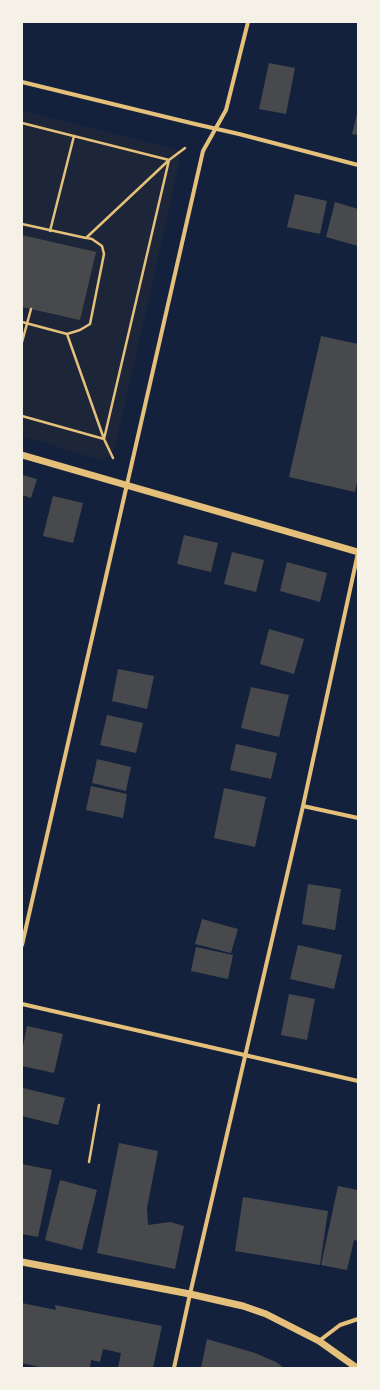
<!DOCTYPE html>
<style>
body{margin:0}
#map{position:relative;width:380px;height:1390px;overflow:hidden;background:#14213d;font-family:"PT Sans",sans-serif}
canvas{display:block}
.frame{position:absolute;inset:0;border:23px solid #f6f1e7;pointer-events:none}
</style>
<div id="map">
<canvas width="380" height="1390"></canvas>
<div class="frame"></div>
</div>
<script>
const g = document.querySelector('canvas').getContext('2d');
g.lineJoin = 'round';
function paint(path, color) {
  g.fillStyle = color;
  g.fill(path, 'evenodd');
}
function toPath(rows) {
  const path = new Path2D();
  for (const r of rows) {
    path.moveTo(r[0], r[1]);
    for (let i = 2; i < r.length; i += 2) path.lineTo(r[i], r[i + 1]);
  }
  return path;
}
function trace(path, color, width, dash) {
  g.strokeStyle = color;
  g.lineWidth = width;
  g.lineCap = dash ? 'butt' : 'round';
  g.setLineDash(dash || []);
  g.stroke(path);
}
paint(toPath([
 [22,111,182,151,115,448,109,456,100,460,22,436]
]), '#1d2539');
paint(toPath([
 [269,63,295,68,286,114,259,109],
 [357,114,358,114,358,135,352,134],
 [295,194,327,201,320,234,287,227],
 [335,202,358,209,358,246,326,237],
 [22,235,96,252,80,320,22,307],
 [321,336,358,344,358,478,355,492,289,477],
 [22,475,37,479,31,498,22,495],
 [53,496,83,503,73,543,43,536],
 [184,535,218,543,211,572,177,564],
 [232,552,264,560,256,592,224,584],
 [287,562,327,573,320,602,280,591],
 [269,629,304,639,294,674,260,664],
 [118,669,154,676,147,709,112,701],
 [251,687,289,695,279,737,241,728],
 [107,715,143,723,136,753,100,745],
 [236,744,277,753,271,779,230,770],
 [97,759,131,767,126,791,92,783],
 [91,786,127,794,123,818,86,810],
 [224,788,266,797,255,847,214,838],
 [308,884,341,889,335,930,302,924],
 [202,919,238,929,231,953,195,944],
 [298,945,342,955,334,989,290,979],
 [196,947,233,955,228,979,191,971],
 [289,994,315,999,307,1040,281,1035],
 [27,1026,63,1034,54,1073,22,1066,22,1051],
 [23,1088,65,1098,58,1125,22,1116,22,1094],
 [119,1143,158,1151,147,1208,148,1225,170,1222,184,1226,175,1269,97,1253],
 [22,1164,52,1170,38,1237,22,1234],
 [60,1180,97,1190,82,1250,45,1240],
 [338,1186,358,1190,358,1241,354,1240,347,1270,321,1265],
 [243,1197,328,1211,320,1265,235,1251],
 [22,1303,56,1310,55,1305,162,1326,153,1368,118,1368,121,1353,103,1349,100,1362,91,1360,90,1368,44,1368,22,1363],
 [207,1339,255,1353,276,1362,284,1368,201,1368]
]), '#48494c');
trace(toPath([
 [22,123,169,160,104,439,22,416],
 [22,224,86,238,169,160,185,148],
 [50,231,74,136],
 [22,322,67,334,80,330,90,324,104,254,102,246,92,239,87,238],
 [67,334,104,439,113,458],
 [22,342,31,309],
 [89,1162,99,1105]
]), '#e5c07b', 2.5);
trace(toPath([
 [22,82,195,124,239,134,358,165],
 [303,806,358,818],
 [22,945,203,151,226,110,248,22],
 [22,1004,358,1081],
 [319,1341,340,1325,358,1319],
 [174,1368,190,1294,303,806,358,553]
]), '#e5c07b', 4);
trace(toPath([
 [22,455,358,552],
 [22,1262,190,1294,243,1306,266,1314,319,1341,357,1368]
]), '#e5c07b', 7);
</script>
